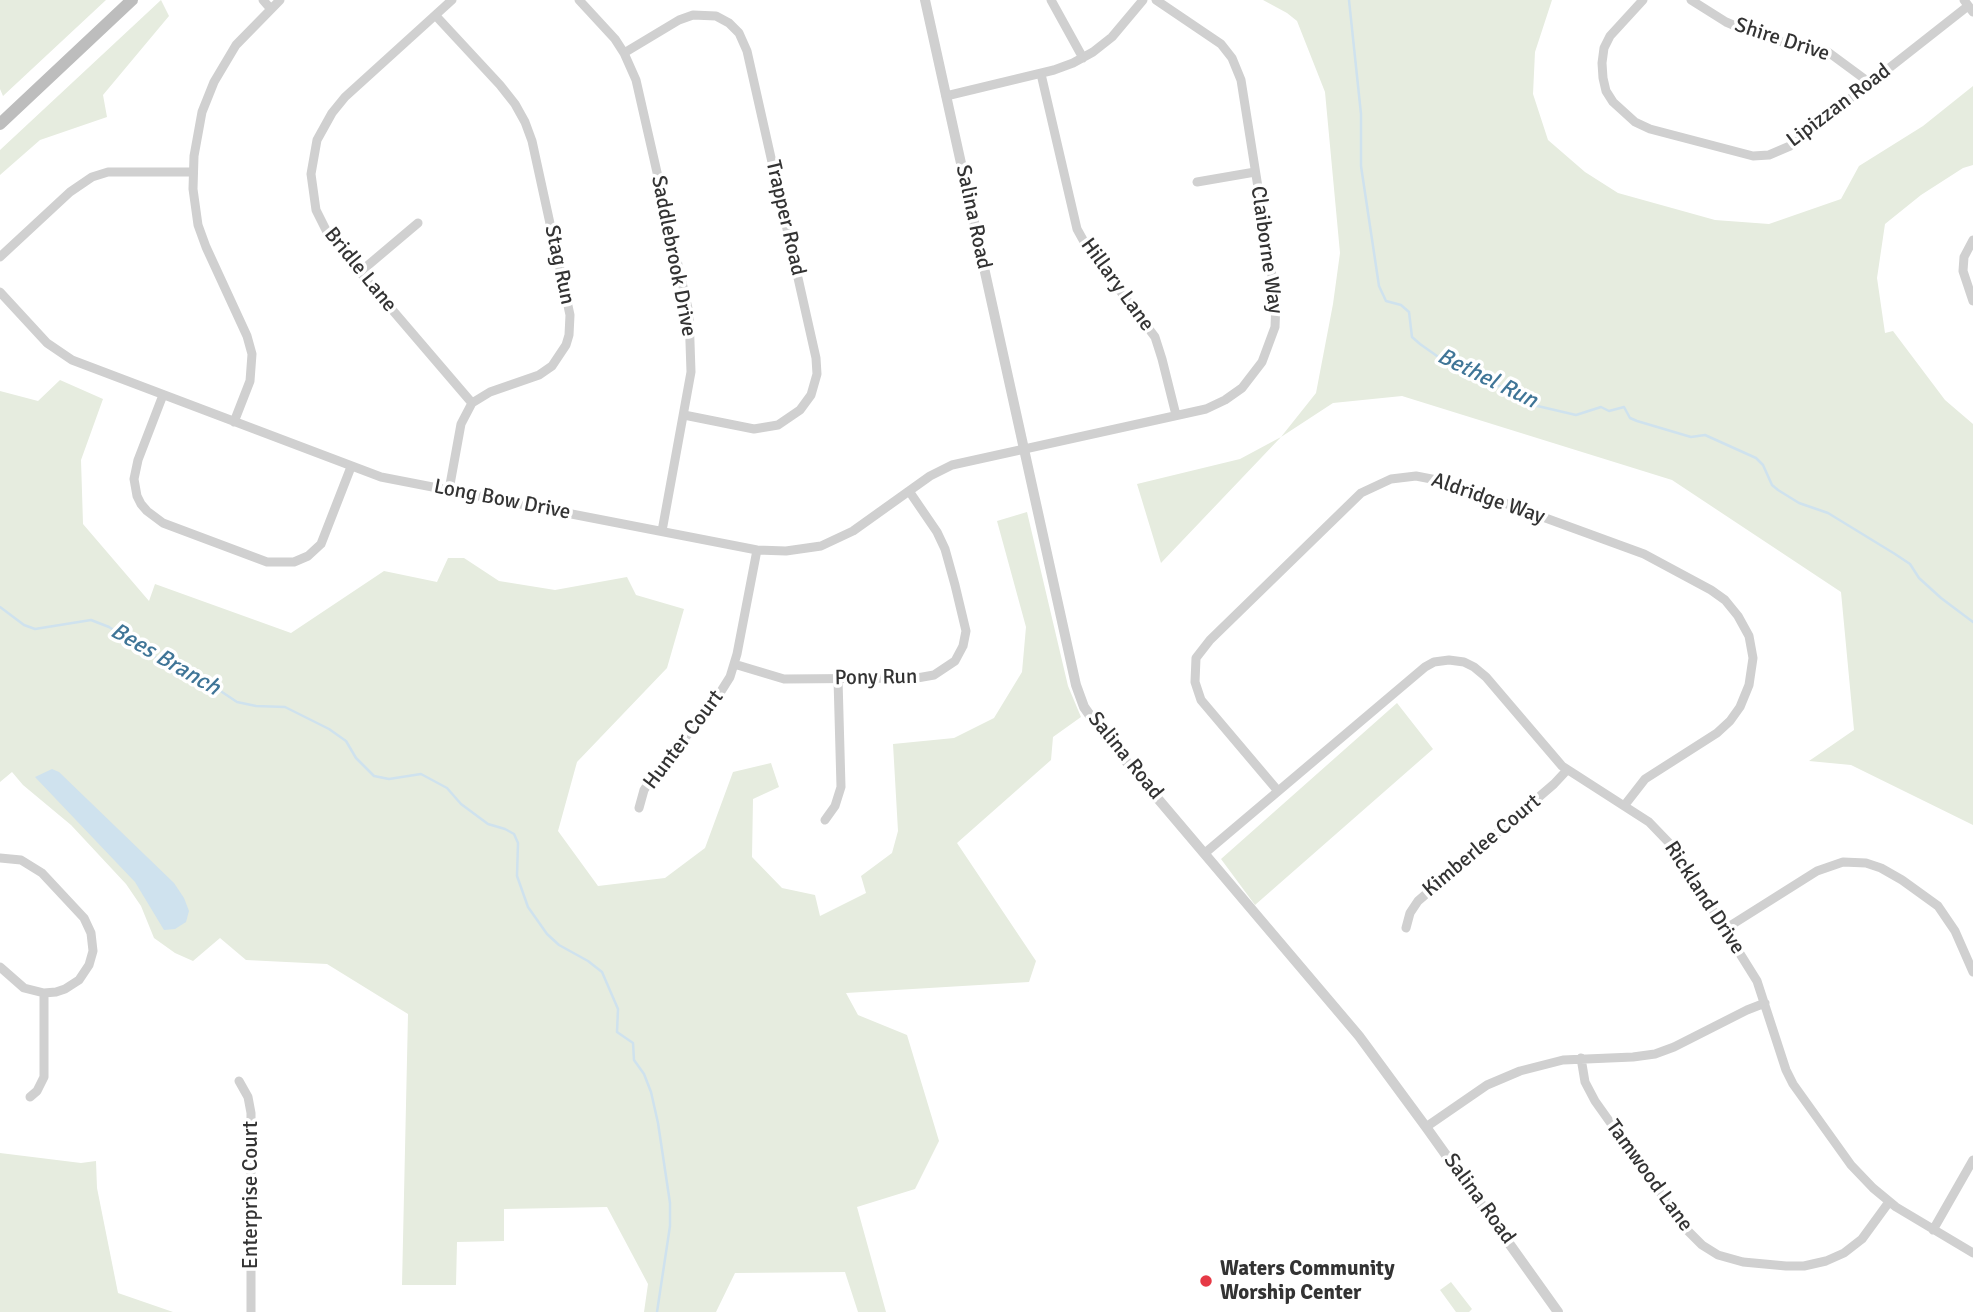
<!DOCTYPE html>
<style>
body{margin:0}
canvas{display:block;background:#fff}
</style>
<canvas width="1973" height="1312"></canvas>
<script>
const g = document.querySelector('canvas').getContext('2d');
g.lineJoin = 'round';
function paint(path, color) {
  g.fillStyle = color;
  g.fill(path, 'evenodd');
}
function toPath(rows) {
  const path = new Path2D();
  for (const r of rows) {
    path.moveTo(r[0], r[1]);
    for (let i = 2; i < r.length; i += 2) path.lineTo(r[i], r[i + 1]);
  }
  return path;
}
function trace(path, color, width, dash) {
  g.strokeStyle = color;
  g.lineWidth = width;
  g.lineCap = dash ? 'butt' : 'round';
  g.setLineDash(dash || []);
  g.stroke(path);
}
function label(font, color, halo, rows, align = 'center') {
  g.font = font + ' Signika,sans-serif';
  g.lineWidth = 7;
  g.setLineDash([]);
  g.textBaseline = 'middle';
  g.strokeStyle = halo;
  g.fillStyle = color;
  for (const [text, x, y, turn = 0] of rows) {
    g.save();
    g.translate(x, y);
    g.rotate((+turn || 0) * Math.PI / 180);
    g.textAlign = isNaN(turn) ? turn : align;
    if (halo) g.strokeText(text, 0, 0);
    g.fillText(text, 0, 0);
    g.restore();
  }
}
paint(toPath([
 [0,0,106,0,3,96,0,89],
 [161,0,169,16,103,95,107,117,40,140,0,175,0,150],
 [1263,0,1552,0,1535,52,1533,94,1548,140,1585,172,1618,193,1715,220,1769,224,1841,199,1859,166,1923,126,1973,86,1973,165,1963,168,1921,195,1885,224,1877,278,1885,333,1893,331,1945,400,1973,424,1973,825,1851,765,1809,761,1854,730,1841,592,1672,480,1402,396,1333,403,1281,437,1161,563,1137,484,1240,459,1281,437,1316,393,1333,304,1340,253,1325,92,1297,21,1287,13],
 [60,380,103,399,81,460,83,524,149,601,155,584,291,633,384,571,437,582,448,558,464,558,499,581,555,590,627,577,636,595,684,609,667,668,577,762,558,831,598,886,665,878,705,848,733,772,771,763,779,787,753,799,752,857,782,888,815,895,820,916,866,893,861,876,892,853,898,831,893,744,954,738,994,718,1022,672,1026,627,997,521,1027,512,1068,686,1081,717,1053,737,1051,760,957,843,1036,961,1029,982,846,993,858,1015,907,1035,939,1141,915,1189,857,1207,886,1312,858,1312,845,1272,735,1273,716,1312,644,1312,648,1284,607,1207,504,1209,504,1241,457,1242,456,1285,402,1285,408,1014,327,964,246,960,220,938,193,961,175,953,154,938,141,906,126,884,71,825,23,785,12,772,0,782,0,391,38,401],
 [1397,703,1433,749,1255,905,1221,859],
 [0,1153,81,1163,96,1161,97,1188,118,1293,173,1312,0,1312],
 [1451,1282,1472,1309,1469,1312,1456,1312,1440,1290]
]), '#e6ecdf');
paint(toPath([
 [52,769,59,772,174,883,184,898,189,911,186,922,175,929,164,930,135,882,35,777]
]), '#cfe2ee');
trace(toPath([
 [1349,0,1361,114,1361,166,1379,286,1386,301,1401,305,1409,312,1412,337,1420,344,1454,368,1475,380,1502,387,1529,404,1576,415,1601,407,1609,411,1624,407,1630,418,1637,421,1691,437,1705,435,1756,458,1763,465,1772,485,1778,490,1799,503,1828,513,1895,554,1910,564,1919,578,1941,598,1973,622],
 [0,607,24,625,35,629,91,620,109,627,183,675,213,686,237,702,256,706,285,707,329,729,346,741,356,758,374,776,389,779,421,774,447,788,461,804,488,824,505,829,514,834,518,843,517,876,528,907,547,934,559,945,588,961,602,972,618,1009,617,1032,633,1043,634,1060,644,1074,651,1092,658,1123,670,1203,670,1226,657,1312]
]), '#cfe2ee', 2.5);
trace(toPath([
 [263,0,270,8],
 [452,0,345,97,332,113,317,140,311,174,316,210,329,236,472,403],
 [579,0,615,39,624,53,636,80,689,313,691,372,662,531],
 [1051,0,1083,58],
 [1643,0,1610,36,1604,48,1602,63,1603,78,1606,91,1613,102,1635,122,1650,129,1753,156,1769,155,1790,146,1968,6],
 [1691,0,1726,22,1752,33,1774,40,1828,52,1870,83],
 [1964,0,1973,12],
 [436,16,500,85,515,104,525,122,532,141,570,315,569,335,566,345,552,366,539,375,490,392,472,403,461,424,449,490],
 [624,53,679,20,693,15,716,16,729,23,739,33,747,51,816,358,817,374,811,395,800,410,778,425,754,429,684,415],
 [1041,74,1077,229,1087,247,1155,337,1162,359,1176,415],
 [946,96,1054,70,1073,63,1093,52,1112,37,1143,0],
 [1197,182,1255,172],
 [1973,240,1964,257,1963,271,1973,301],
 [0,257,70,192,92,177,108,172,193,172],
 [360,272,418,223],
 [0,292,47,343,72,360,381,477,757,550,786,551,821,546,853,531,930,476,952,465,1206,409,1225,400,1242,388,1262,362,1275,327,1276,301,1241,80,1232,58,1221,44,1156,0],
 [163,395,138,460,134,479,137,496,141,504,147,511,163,523,267,562,294,562,308,556,321,544,351,467],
 [234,422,250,381,252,354,247,336,206,247,198,225,193,189,194,156,202,112,214,82,236,45,280,0],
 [734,664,784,679,917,678,934,675,955,661,963,646,966,631,955,585,945,549,937,532,909,491],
 [1278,791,1201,700,1195,682,1196,658,1210,640,1361,493,1391,479,1416,476,1447,482,1644,554,1711,590,1725,600,1738,616,1749,636,1753,658,1749,685,1740,707,1730,721,1717,733,1645,779,1624,806],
 [639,808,644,790,654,775,713,704,730,677,737,654,757,550],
 [825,820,835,806,841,787,838,679],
 [1205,853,1425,667,1434,662,1449,660,1464,662,1474,667,1486,677,1562,766,1649,822,1674,848,1757,981,1786,1070,1793,1084,1851,1165,1873,1188,1896,1207,1973,1253],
 [0,858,21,860,42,873,84,918,91,933,93,951,89,965,79,980,65,989,56,992,44,993,24,988,0,967],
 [1406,928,1410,913,1418,901,1554,784,1567,770],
 [1725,929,1817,871,1843,862,1866,863,1881,868,1902,880,1938,906,1955,931,1973,972],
 [1581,1058,1585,1082,1595,1101,1686,1229,1702,1245,1718,1255,1743,1262,1786,1266,1804,1266,1826,1261,1844,1253,1862,1239,1889,1202],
 [239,1081,248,1097,251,1113,251,1312],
 [30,1097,37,1091,44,1077,44,993],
 [1426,1127,1487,1085,1520,1071,1563,1060,1633,1057,1655,1054,1674,1047,1747,1010,1765,1003],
 [1933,1230,1973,1160]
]), '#d0d0d0', 9);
trace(toPath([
 [925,0,1076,685,1084,707,1103,734,1359,1036,1426,1127,1558,1312]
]), '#d0d0d0', 10);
trace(toPath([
 [0,124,132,0]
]), '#bdbdbd', 12);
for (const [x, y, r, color] of [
 [1206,1281,7,"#e63946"]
]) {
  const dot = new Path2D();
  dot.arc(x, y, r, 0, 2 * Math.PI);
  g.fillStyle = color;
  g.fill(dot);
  trace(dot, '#fff', 2.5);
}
label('21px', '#333', '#fff', [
 ["Shire Drive",1782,40,18],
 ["Lipizzan Road",1839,106,-37],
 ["Salina Road",973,217,78],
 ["Trapper Road",785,218,77],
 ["Claiborne Way",1266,250,82],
 ["Saddlebrook Drive",673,256,79],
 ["Stag Run",559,265,78],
 ["Bridle Lane",360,270,51],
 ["Hillary Lane",1117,285,54],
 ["Aldridge Way",1488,499,19],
 ["Long Bow Drive",502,500,11],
 ["Pony Run",876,678,-1],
 ["Hunter Court",684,740,-53],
 ["Salina Road",1125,756,51],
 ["Kimberlee Court",1482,846,-40],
 ["Rickland Drive",1704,898,57],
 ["Tamwood Lane",1649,1176,54],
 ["Enterprise Court",251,1195,-90],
 ["Salina Road",1479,1199,54]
]);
label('bold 21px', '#333', '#fff', [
 ["Waters Community",1220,1269],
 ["Worship Center",1220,1293]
], 'left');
label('italic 23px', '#3f7597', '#fff', [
 ["Bethel Run",1487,379,26],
 ["Bees Branch",165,660,30]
]);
</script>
